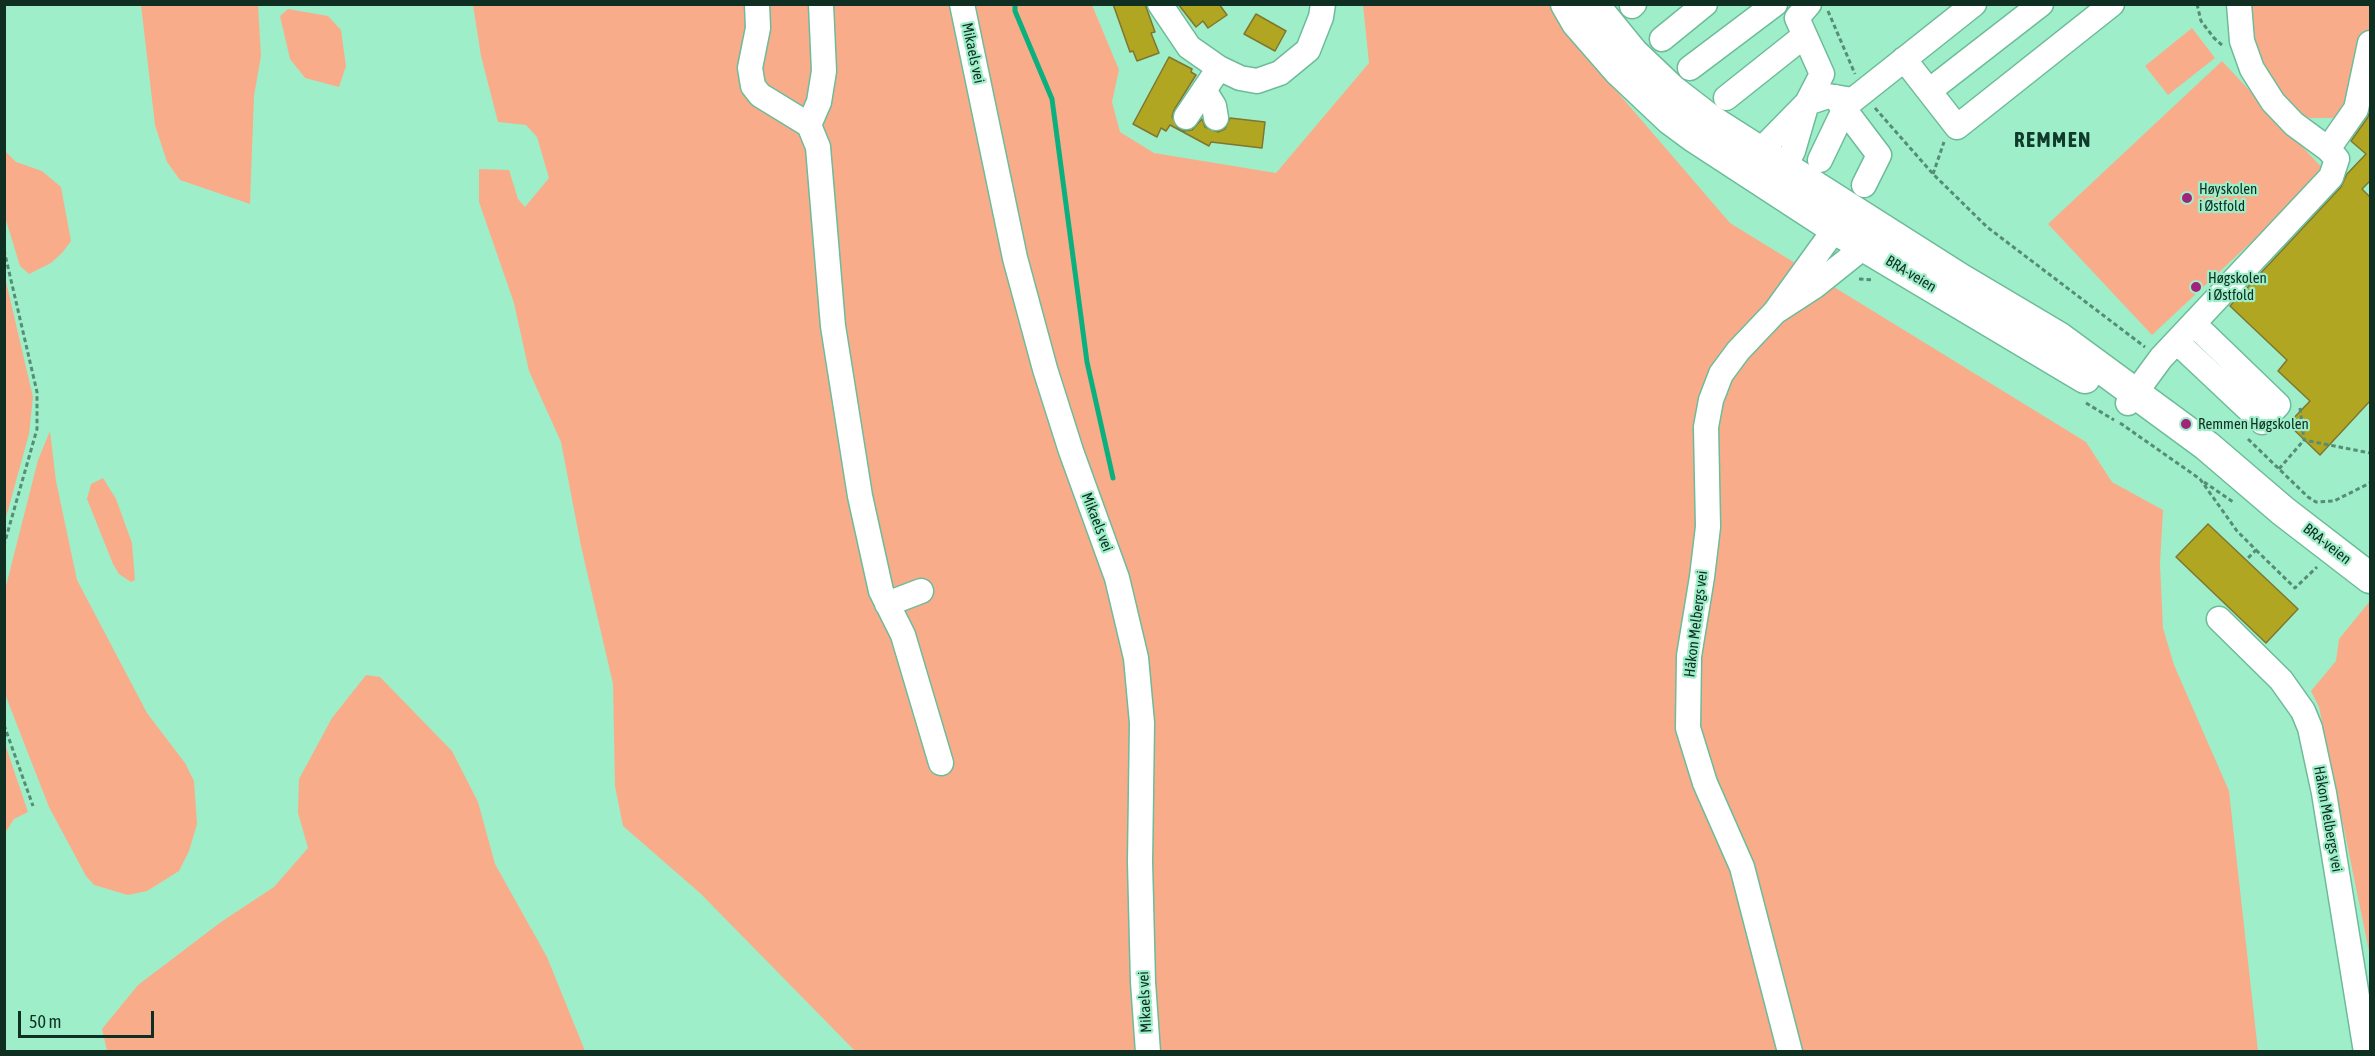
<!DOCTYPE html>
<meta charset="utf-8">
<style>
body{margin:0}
#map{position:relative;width:2375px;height:1056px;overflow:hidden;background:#9feeca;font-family:"Asap Condensed",sans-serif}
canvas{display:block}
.frame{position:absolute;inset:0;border:6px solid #0e2f22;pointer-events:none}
.scale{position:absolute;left:18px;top:1011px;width:136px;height:27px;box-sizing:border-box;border:3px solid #0e2f22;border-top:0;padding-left:8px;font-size:18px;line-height:21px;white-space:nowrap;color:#0e2f22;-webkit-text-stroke:4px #9feeca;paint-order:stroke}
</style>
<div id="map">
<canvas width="2375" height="1056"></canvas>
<div class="frame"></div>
<div class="scale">50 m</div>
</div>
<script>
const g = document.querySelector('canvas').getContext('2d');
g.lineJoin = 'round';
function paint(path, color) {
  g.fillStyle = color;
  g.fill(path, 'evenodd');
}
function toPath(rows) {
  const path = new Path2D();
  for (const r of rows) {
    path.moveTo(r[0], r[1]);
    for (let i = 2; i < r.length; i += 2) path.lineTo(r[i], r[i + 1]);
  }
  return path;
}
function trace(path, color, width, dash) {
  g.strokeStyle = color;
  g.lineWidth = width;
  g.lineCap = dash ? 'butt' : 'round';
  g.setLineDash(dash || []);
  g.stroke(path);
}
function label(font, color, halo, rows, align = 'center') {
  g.font = font + ' "Asap Condensed",sans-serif';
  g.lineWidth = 4.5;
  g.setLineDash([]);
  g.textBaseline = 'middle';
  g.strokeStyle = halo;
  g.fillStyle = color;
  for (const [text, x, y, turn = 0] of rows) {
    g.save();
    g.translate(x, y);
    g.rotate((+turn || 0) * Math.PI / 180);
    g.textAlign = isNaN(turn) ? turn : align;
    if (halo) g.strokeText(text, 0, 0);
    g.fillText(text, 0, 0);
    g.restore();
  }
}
paint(toPath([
 [141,5,258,5,261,56,254,96,250,204,180,180,167,162,155,125],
 [473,5,1092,5,1119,70,1112,102,1120,132,1154,153,1276,173,1369,63,1363,5,1549,5,1582,51,1730,223,2086,442,2112,482,2163,510,2160,564,2163,628,2174,665,2229,791,2258,1051,855,1051,700,893,623,826,615,786,613,684,581,546,561,442,529,371,514,303,479,202,479,169,509,170,518,199,525,207,549,178,537,137,526,125,498,122,481,56],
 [2246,5,2370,5,2370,30,2351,105,2333,118,2310,118,2289,111,2247,48],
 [288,9,328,16,341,30,346,66,339,87,305,78,290,59,280,16],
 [2192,28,2215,58,2168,95,2145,66],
 [2222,61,2326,172,2152,335,2048,224],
 [4,150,16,162,42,171,61,187,71,241,62,253,51,263,29,274,20,266,5,217],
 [4,273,33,397,29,434,5,521],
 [50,431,56,481,77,580,147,713,185,763,194,781,197,824,189,851,179,871,147,891,128,895,94,885,86,876,49,807,5,694,5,590,38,460],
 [103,478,116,499,132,543,135,580,131,582,119,574,113,564,87,499,91,484],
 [2370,601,2370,956,2319,707,2311,691,2336,661,2339,639],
 [366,675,380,677,452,751,478,802,495,864,547,957,585,1051,107,1051,102,1029,138,985,221,922,274,887,308,848,298,813,299,779,332,718],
 [4,741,28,812,14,819,5,833]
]), '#f9ac8a');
trace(toPath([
 [1015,4,1015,11,1052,99,1087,362,1113,478]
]), '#0ab07e', 5);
const building = toPath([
 [1113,4,1145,4,1155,32,1151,33,1159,53,1137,61,1133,51,1130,52,1113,4],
 [1178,4,1219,4,1227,15,1208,28,1203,21,1196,27,1178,4],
 [1256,14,1286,31,1275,51,1244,34,1256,14],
 [1169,57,1192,69,1191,72,1196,75,1174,110,1172,117,1178,128,1184,131,1192,130,1202,119,1205,127,1218,132,1225,129,1230,118,1265,122,1262,148,1211,142,1209,146,1170,125,1166,131,1161,128,1157,137,1133,124,1169,57],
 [2370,109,2370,181,2362,189,2370,197,2370,401,2320,455,2288,424,2310,401,2278,371,2287,360,2230,306,2341,187,2347,174,2366,154,2351,141,2368,117,2370,109],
 [2208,524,2298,609,2266,643,2176,557,2208,524]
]);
paint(building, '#b1a622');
trace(building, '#7d7730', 1.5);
const minor = toPath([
 [757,4,758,28,750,68,753,86,760,95,809,125,818,147,833,326,860,496,881,591,903,635,941,763],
 [962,4,1015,258,1045,369,1071,451,1117,578,1136,658,1142,723,1140,862,1143,982,1148,1052],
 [1160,4,1189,47,1219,68,1240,78,1257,81,1280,73,1308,50,1321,17,1323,4],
 [1809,4,1797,18,1822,74,1807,103,1793,151,1784,168,1759,180,1759,152,1807,103,1828,96,1853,100,1974,4],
 [1632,6,1634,4],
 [1662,39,1705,4],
 [1904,59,1957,127,2112,4],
 [1690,68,1775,4],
 [1204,90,1214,106,1216,118],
 [1929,91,2041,4],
 [1835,97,1879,155,1864,185],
 [1726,98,1804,36],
 [1186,117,1219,68],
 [809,125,819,102,824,71,821,4],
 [2328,149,2356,109,2370,43],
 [1820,160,1844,110],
 [1775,312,1815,286,1865,246,1864,216,1835,229,1775,312,1738,351,1721,374,1711,400,1706,427,1708,527,1702,577,1689,656,1688,728,1705,783,1742,867,1790,1052],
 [2177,342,2262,422,2278,405,2194,324],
 [2128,403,2161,358,2331,177,2337,159,2328,149,2294,124,2273,102,2252,69,2242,41,2239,4],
 [887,604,921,591],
 [2219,619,2281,680,2303,711,2310,728,2324,793,2366,1052]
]);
const major = toPath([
 [1566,4,1577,23,1618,70,1671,120,1694,137,1835,229,2085,378],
 [1593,4,1633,53,1673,91,1712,121,1959,278,2060,338,2207,446,2283,511,2370,578]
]);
trace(minor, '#6dbb99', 27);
trace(major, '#6dbb99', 33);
trace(toPath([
 [2197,4,2201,21,2214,38,2222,45],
 [1828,11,1855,74],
 [1875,108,1933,174,1987,227,2145,347],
 [1933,174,1944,142],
 [4,250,37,392,37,429,4,545],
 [1859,279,1873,280],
 [2086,403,2114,420],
 [2300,408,2304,440,2370,453],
 [2120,423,2200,479,2237,531,2256,550,2246,560],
 [2248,439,2308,497,2316,502,2334,501,2370,483],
 [2279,469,2304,440],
 [2204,482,2233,502],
 [2256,550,2295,588,2317,567],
 [4,725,33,806]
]), '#558d75', 3, [4.5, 3]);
trace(minor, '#fff', 24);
trace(major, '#fff', 30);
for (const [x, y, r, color] of [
 [2187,198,6,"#a02479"],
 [2196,287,6,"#a02479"],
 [2186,424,6,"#a02479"]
]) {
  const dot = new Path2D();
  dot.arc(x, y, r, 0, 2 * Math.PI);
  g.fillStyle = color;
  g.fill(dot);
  trace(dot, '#9feeca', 2);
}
label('15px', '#0e2f22', '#9feeca', [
 ["Mikaels vei",973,53,78],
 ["BRA-veien",1911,274,31],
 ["Mikaels vei",1097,522,69],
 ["BRA-veien",2327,544,38],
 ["Håkon Melbergs vei",1696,624,-83],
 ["Håkon Melbergs vei",2328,819,80],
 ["Mikaels vei",1145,1002,-93]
]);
label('15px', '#0e2f22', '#9feeca', [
 ["Høyskolen",2199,189],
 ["i Østfold",2199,206],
 ["Høgskolen",2208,278],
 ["i Østfold",2208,295],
 ["Remmen Høgskolen",2198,424]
], 'left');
g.letterSpacing = '1.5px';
label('bold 21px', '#103a2a', '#9feeca', [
 ["REMMEN",2053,140]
]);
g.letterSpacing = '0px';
</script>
